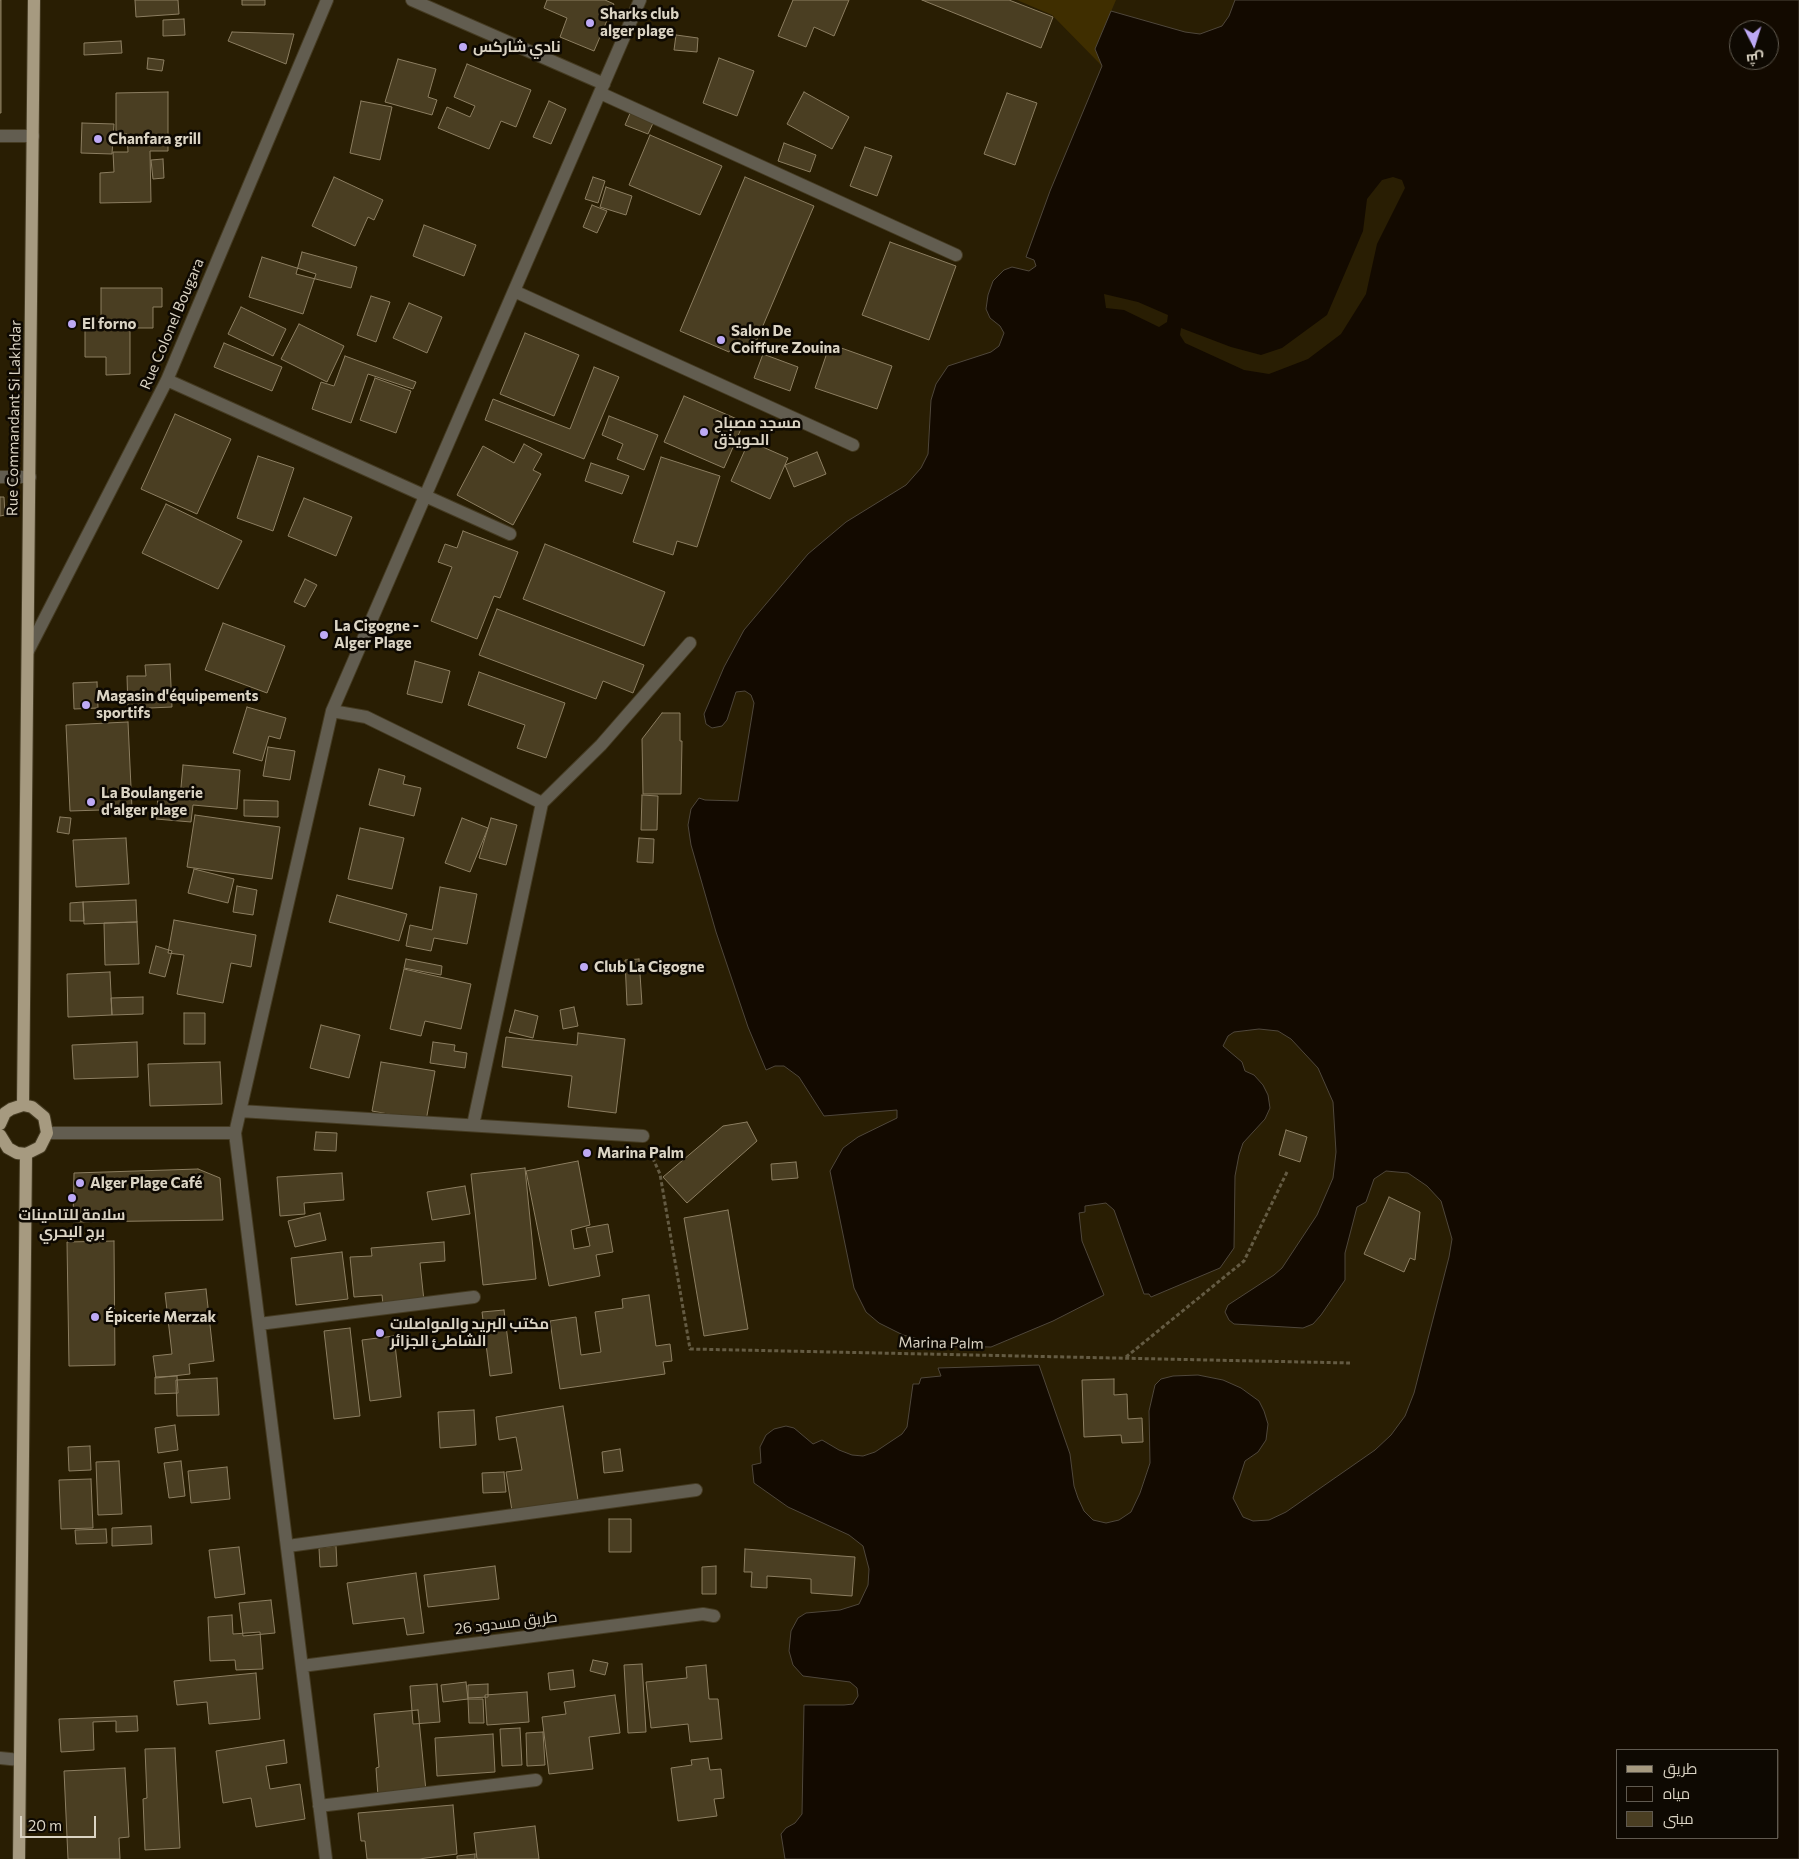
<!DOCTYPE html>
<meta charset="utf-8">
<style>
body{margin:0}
#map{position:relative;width:1799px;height:1859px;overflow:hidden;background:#291e03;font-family:Commissioner,Cairo,sans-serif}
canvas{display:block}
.legend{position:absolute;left:1616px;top:1749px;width:162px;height:90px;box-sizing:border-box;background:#0e0902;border:1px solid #605a50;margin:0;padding:6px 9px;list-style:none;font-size:15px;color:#dbd4c4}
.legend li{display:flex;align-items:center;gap:10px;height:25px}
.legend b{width:25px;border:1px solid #605a50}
.north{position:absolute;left:1729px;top:20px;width:50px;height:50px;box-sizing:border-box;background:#0e0902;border:1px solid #605a50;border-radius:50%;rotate:175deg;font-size:14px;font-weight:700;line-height:20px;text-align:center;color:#dbd4c4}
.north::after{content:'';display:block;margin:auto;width:18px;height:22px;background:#bda9f5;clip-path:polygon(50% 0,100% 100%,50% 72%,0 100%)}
.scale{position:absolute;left:20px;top:1816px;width:76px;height:22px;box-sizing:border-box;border:2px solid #dbd4c4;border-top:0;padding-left:6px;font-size:15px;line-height:18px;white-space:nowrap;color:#dbd4c4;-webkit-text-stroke:4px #0e0902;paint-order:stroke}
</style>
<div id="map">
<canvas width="1799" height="1859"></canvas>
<ul class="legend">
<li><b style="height:6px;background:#a69a80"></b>طريق</li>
<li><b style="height:14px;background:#130a00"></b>مياه</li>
<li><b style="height:14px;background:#4a3e22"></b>مبنى</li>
</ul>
<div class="north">ش</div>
<div class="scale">20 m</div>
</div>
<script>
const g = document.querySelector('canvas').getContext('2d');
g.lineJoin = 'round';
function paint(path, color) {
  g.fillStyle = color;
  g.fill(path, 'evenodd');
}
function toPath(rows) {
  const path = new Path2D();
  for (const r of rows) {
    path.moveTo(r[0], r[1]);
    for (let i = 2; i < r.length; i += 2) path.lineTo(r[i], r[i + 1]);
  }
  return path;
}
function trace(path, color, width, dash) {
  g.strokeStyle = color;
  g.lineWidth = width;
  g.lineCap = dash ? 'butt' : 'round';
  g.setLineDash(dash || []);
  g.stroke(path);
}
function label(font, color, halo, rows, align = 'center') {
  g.font = font + ' Commissioner,Cairo,sans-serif';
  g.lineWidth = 5;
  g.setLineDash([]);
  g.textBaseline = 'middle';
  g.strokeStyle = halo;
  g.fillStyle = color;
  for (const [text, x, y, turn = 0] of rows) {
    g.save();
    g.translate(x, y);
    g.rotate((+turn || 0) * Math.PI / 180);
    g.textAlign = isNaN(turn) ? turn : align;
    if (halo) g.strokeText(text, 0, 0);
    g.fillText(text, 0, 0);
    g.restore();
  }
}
paint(toPath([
 [1017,0,1116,0,1095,49,1102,66,1052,15]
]), '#3f2e00');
const water = toPath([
 [1235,0,1799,0,1799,1859,785,1859,781,1834,786,1828,795,1823,802,1814,804,1705,844,1705,853,1704,858,1696,857,1688,850,1682,803,1676,793,1665,789,1651,791,1631,798,1618,806,1613,840,1610,859,1604,868,1585,869,1569,863,1546,849,1535,788,1507,754,1483,752,1465,761,1463,760,1447,766,1435,774,1429,786,1426,794,1428,813,1444,822,1440,839,1450,852,1455,863,1456,875,1452,902,1434,907,1427,913,1384,919,1384,921,1378,941,1376,938,1368,1039,1365,1070,1454,1074,1486,1078,1498,1084,1511,1093,1520,1106,1523,1119,1520,1131,1512,1140,1493,1150,1463,1149,1411,1155,1385,1161,1379,1173,1376,1198,1375,1223,1380,1241,1388,1259,1401,1264,1411,1268,1424,1266,1440,1258,1452,1245,1461,1233,1498,1243,1517,1253,1521,1269,1520,1286,1512,1375,1450,1391,1435,1405,1416,1414,1393,1449,1257,1452,1239,1441,1201,1427,1186,1408,1173,1386,1171,1374,1179,1366,1202,1357,1207,1345,1253,1345,1280,1321,1315,1313,1324,1303,1328,1234,1324,1229,1320,1225,1312,1228,1305,1274,1275,1282,1268,1317,1215,1333,1178,1336,1152,1333,1102,1318,1068,1291,1039,1278,1031,1259,1029,1234,1032,1228,1036,1223,1046,1242,1062,1245,1071,1254,1075,1263,1085,1268,1095,1270,1108,1265,1119,1243,1143,1239,1155,1235,1176,1234,1248,1220,1268,1151,1297,1149,1294,1144,1294,1114,1210,1106,1203,1085,1206,1085,1212,1079,1213,1082,1241,1104,1295,1053,1321,991,1347,946,1346,903,1335,879,1323,866,1312,854,1288,830,1171,843,1148,858,1137,897,1118,897,1110,824,1116,799,1077,784,1066,775,1066,766,1070,748,1027,716,932,691,845,688,825,691,809,699,798,705,800,738,801,754,703,751,695,745,691,736,692,727,720,722,726,712,728,706,724,704,714,724,667,744,630,808,554,846,522,906,485,921,468,928,454,931,400,936,384,948,366,991,352,999,346,1004,333,1000,326,990,318,986,309,988,295,993,281,1004,270,1012,267,1029,271,1036,266,1034,260,1026,257,1050,191,1102,66,1095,49,1111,11,1185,32,1200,34,1222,26,1229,16,1235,0],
 [1739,30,1769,30,1769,60,1739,60,1739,30],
 [1618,1750,1778,1750,1778,1838,1618,1838,1618,1750]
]);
paint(water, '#130a00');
trace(water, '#4f473b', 1);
paint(toPath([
 [1393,177,1402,180,1405,188,1377,244,1366,294,1341,334,1308,359,1269,374,1244,370,1185,343,1180,335,1181,328,1231,347,1261,355,1282,348,1327,315,1363,231,1367,199,1382,180],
 [1104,294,1138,302,1168,315,1167,322,1159,327,1124,310,1106,308]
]), '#291e03');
const building = toPath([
 [0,0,1,0,1,113,0,113,0,0],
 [135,0,178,0,179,14,136,17,135,0],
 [242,0,265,0,265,5,242,5,242,0],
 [547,0,605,0,614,4,594,51,560,37,567,18,544,8,547,0],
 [793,0,849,0,834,36,814,27,806,47,778,36,793,0],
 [922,0,1009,0,1053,17,1041,48,922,0],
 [184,19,185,35,163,36,163,20,184,19],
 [232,32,294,34,286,64,228,41,232,32],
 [676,35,698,38,697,52,674,50,676,35],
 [121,41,122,53,84,55,84,43,121,41],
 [148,58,164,60,162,71,147,69,148,58],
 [719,58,754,71,737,116,703,103,719,58],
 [398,59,436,69,428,97,437,100,432,115,385,102,398,59],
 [467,64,531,90,516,127,501,121,489,149,438,128,447,107,470,117,475,106,454,97,467,64],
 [168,92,168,151,150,151,151,202,100,203,100,173,114,172,113,152,128,152,127,134,116,134,116,93,168,92],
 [804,92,849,117,832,149,787,124,804,92],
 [1007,93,1037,103,1015,165,984,154,1007,93],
 [361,101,392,107,380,160,350,153,361,101],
 [549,101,566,109,551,144,533,137,549,101],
 [631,111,654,121,648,134,625,125,631,111],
 [82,123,114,124,112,154,81,153,82,123],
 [650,135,722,166,700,215,629,185,650,135],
 [784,143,816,155,810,172,778,161,784,143],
 [865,147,892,156,877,196,850,186,865,147],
 [163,159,164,178,153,179,151,160,163,159],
 [334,177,383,200,374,220,368,217,355,246,312,226,334,177],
 [593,177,605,181,598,203,585,199,593,177],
 [745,177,814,206,753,349,734,341,729,352,680,331,745,177],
 [606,187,632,196,626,215,600,207,606,187],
 [592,205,607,211,597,233,583,227,592,205],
 [424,225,476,245,464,276,413,256,424,225],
 [890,242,956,266,929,340,862,315,890,242],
 [302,252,357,267,351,288,296,274,302,252],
 [262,257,316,274,303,314,249,297,262,257],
 [101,288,162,288,162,307,153,307,153,328,130,328,130,374,106,375,106,357,85,357,85,319,101,319,101,288],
 [371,296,390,302,376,342,357,335,371,296],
 [409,303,442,317,427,353,393,338,409,303],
 [241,307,286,329,273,356,228,334,241,307],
 [299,324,344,346,327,382,281,359,299,324],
 [525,333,579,355,554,416,500,394,525,333],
 [224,343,282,367,272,391,214,367,224,343],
 [830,344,892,366,877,409,815,388,830,344],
 [763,354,798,367,790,391,754,378,763,354],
 [345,356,416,382,413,389,368,374,351,423,312,409,321,382,334,386,345,356],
 [594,367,619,377,584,459,485,420,493,399,570,429,594,367],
 [375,378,411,391,396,433,360,420,375,378],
 [684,396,744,422,724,468,664,442,684,396],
 [175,414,231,439,197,514,141,489,175,414],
 [609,416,658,435,644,470,617,459,623,444,602,435,609,416],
 [749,441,788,458,770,499,731,481,749,441],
 [524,444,542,454,533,470,541,474,513,525,457,495,483,446,514,463,524,444],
 [817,452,826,474,794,487,785,465,817,452],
 [258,456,294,468,273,531,237,518,258,456],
 [661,457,720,476,697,547,677,541,673,555,633,542,661,457],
 [591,463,629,476,622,494,585,481,591,463],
 [0,497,4,497,5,515,0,516,0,497],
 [304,498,352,517,336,556,288,536,304,498],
 [166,504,242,541,218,589,142,553,166,504],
 [463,531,518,552,500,598,494,596,477,639,431,621,452,567,438,562,445,544,457,548,463,531],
 [545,544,665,592,644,646,523,599,545,544],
 [305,579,317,585,305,607,294,602,305,579],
 [497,609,644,665,633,693,603,681,596,699,479,655,497,609],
 [223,623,285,646,267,693,205,670,223,623],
 [415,661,450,671,442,703,407,694,415,661],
 [170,664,172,707,128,709,127,676,146,676,145,665,170,664],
 [479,672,565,703,546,758,517,748,525,725,468,705,479,672],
 [97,682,98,708,74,709,73,683,97,682],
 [247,707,286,718,280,739,269,736,262,761,233,753,247,707],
 [662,713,680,713,680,741,682,741,681,794,643,794,642,739,662,713],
 [128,722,132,809,70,811,66,725,128,722],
 [268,747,295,751,290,780,263,776,268,747],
 [183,765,240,770,237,809,193,805,191,822,156,819,158,797,180,798,183,765],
 [379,769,405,776,403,784,421,788,414,816,369,805,379,769],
 [642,795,658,796,657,830,641,830,642,795],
 [244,800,278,801,278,817,244,816,244,800],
 [195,815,280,827,272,879,187,867,195,815],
 [60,817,71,818,69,834,57,832,60,817],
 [462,818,488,828,470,872,445,863,462,818],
 [491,818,517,825,506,865,479,858,491,818],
 [360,828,404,838,392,889,348,879,360,828],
 [126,838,129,884,76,887,73,840,126,838],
 [639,838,654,839,653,863,637,862,639,838],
 [194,869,234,879,228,903,188,893,194,869],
 [237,886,257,890,253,915,233,912,237,886],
 [440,887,477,894,467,944,434,938,431,951,406,946,410,925,432,930,440,887],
 [337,895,407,914,399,941,329,922,337,895],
 [136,900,137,922,84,924,83,902,136,900],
 [83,902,84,921,70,921,70,903,83,902],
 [174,920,256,935,251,967,231,963,223,1003,177,994,184,955,168,953,174,920],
 [137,922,139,964,105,965,104,923,137,922],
 [156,946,172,951,165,977,149,973,156,946],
 [406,959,442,966,441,975,404,968,406,959],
 [639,959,642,1004,627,1005,625,960,639,959],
 [404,969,471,984,461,1029,425,1021,421,1036,390,1029,404,969],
 [110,972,112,1015,68,1017,67,974,110,972],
 [143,997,143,1014,112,1015,111,998,143,997],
 [574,1007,578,1026,563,1029,560,1010,574,1007],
 [515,1010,538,1016,533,1038,509,1032,515,1010],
 [184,1013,205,1013,205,1044,184,1044,184,1013],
 [321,1025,360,1035,349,1078,310,1068,321,1025],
 [578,1033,625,1039,616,1113,568,1107,572,1076,502,1067,506,1037,577,1045,578,1033],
 [137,1042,138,1077,74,1079,72,1045,137,1042],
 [433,1042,455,1045,454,1051,467,1053,465,1068,430,1063,433,1042],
 [220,1062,222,1104,150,1106,148,1064,220,1062],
 [381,1062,435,1071,426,1121,372,1111,381,1062],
 [747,1122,757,1141,687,1203,663,1177,723,1126,747,1122],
 [1286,1130,1307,1137,1300,1162,1279,1155,1286,1130],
 [316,1132,337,1133,336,1151,314,1150,316,1132],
 [578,1161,590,1225,571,1230,574,1249,590,1246,586,1228,608,1224,613,1252,596,1255,600,1276,549,1286,526,1171,578,1161],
 [796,1162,798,1178,772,1180,771,1164,796,1162],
 [525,1168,536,1279,483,1285,471,1174,525,1168],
 [198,1169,220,1178,223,1220,73,1222,74,1173,198,1169],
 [342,1173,344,1200,304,1203,305,1214,280,1216,277,1177,342,1173],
 [465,1186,470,1214,432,1220,427,1192,465,1186],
 [1389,1197,1420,1212,1415,1260,1410,1258,1404,1272,1364,1254,1389,1197],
 [728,1210,748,1329,704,1336,684,1218,728,1210],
 [320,1213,326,1240,295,1247,288,1221,320,1213],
 [114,1241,115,1365,69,1366,67,1242,114,1241],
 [444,1242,445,1261,420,1263,424,1301,383,1305,382,1295,354,1297,350,1257,372,1256,371,1248,444,1242],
 [342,1252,348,1299,296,1305,291,1258,342,1252],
 [206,1289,214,1361,189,1364,190,1374,156,1378,153,1356,172,1354,165,1293,206,1289],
 [649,1295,656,1346,670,1344,672,1361,663,1362,665,1374,560,1389,550,1321,576,1317,581,1355,601,1352,595,1312,623,1308,622,1299,649,1295],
 [504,1310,512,1373,490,1376,482,1312,504,1310],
 [350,1328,360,1416,334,1419,324,1331,350,1328],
 [394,1336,401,1397,370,1401,362,1340,394,1336],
 [177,1376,178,1393,155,1394,155,1377,177,1376],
 [217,1378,219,1415,177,1416,176,1380,217,1378],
 [1114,1379,1114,1395,1127,1394,1128,1419,1142,1418,1143,1442,1122,1443,1121,1435,1084,1437,1082,1380,1114,1379],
 [563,1406,578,1500,512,1511,506,1472,522,1470,516,1437,499,1440,496,1417,563,1406],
 [474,1410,476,1445,440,1448,438,1412,474,1410],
 [175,1425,178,1450,158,1453,155,1428,175,1425],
 [90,1446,91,1470,69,1471,68,1447,90,1446],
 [620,1449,623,1471,604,1473,602,1452,620,1449],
 [119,1461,122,1514,98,1515,96,1462,119,1461],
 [181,1461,185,1496,169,1498,164,1463,181,1461],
 [227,1467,230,1499,191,1503,188,1471,227,1467],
 [504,1472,506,1492,483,1493,482,1473,504,1472],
 [91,1479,93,1528,61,1529,59,1480,91,1479],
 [609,1519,631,1519,631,1552,609,1552,609,1519],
 [151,1526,152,1544,112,1546,112,1528,151,1526],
 [106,1529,107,1543,76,1544,75,1530,106,1529],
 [336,1546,337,1566,320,1567,319,1548,336,1546],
 [239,1547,245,1594,215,1598,209,1550,239,1547],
 [745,1549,855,1557,852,1596,811,1593,811,1579,767,1576,767,1588,751,1587,752,1572,744,1572,745,1549],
 [495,1566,499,1599,428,1607,424,1575,495,1566],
 [716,1566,716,1594,702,1594,702,1567,716,1566],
 [416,1573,424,1633,407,1635,404,1618,353,1624,347,1583,416,1573],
 [271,1600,275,1633,243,1636,239,1603,271,1600],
 [232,1615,233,1634,260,1632,263,1669,236,1670,235,1660,210,1661,208,1617,232,1615],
 [593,1660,608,1663,605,1675,590,1671,593,1660],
 [642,1664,646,1732,628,1733,624,1665,642,1664],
 [706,1665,709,1699,718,1699,722,1739,690,1742,688,1724,651,1728,646,1682,687,1678,686,1667,706,1665],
 [573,1670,575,1687,550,1690,548,1673,573,1670],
 [256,1673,260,1719,209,1724,207,1702,177,1705,174,1681,256,1673],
 [466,1682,468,1699,443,1702,441,1685,466,1682],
 [437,1684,440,1722,413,1724,410,1686,437,1684],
 [488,1684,488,1697,468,1698,468,1685,488,1684],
 [527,1692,529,1722,487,1725,485,1695,527,1692],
 [615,1695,620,1733,589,1737,593,1769,549,1774,542,1717,566,1714,564,1702,615,1695],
 [468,1699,483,1699,484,1723,469,1723,468,1699],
 [418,1710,426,1791,378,1796,376,1768,379,1767,374,1714,418,1710],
 [137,1716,138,1731,116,1732,116,1721,93,1722,94,1750,61,1752,59,1719,137,1716],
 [520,1728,522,1765,502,1766,500,1729,520,1728],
 [543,1732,545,1765,527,1766,526,1733,543,1732],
 [493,1734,495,1772,437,1776,435,1738,493,1734],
 [284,1740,287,1763,266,1766,270,1789,300,1784,305,1819,256,1827,251,1798,223,1803,216,1751,284,1740],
 [175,1748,180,1848,145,1850,143,1799,147,1798,145,1749,175,1748],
 [708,1758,710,1770,721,1769,724,1798,714,1799,717,1816,678,1821,671,1768,692,1765,691,1760,708,1758],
 [125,1768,129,1837,119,1838,120,1859,68,1859,64,1771,125,1768],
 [453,1805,457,1854,419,1859,367,1859,365,1841,361,1841,358,1813,453,1805],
 [535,1826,539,1859,477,1859,474,1833,535,1826],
 [475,1854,475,1859,457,1859,457,1856,475,1854]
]);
paint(building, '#4a3e22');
trace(building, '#8c7e61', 1);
const minor = toPath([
 [412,0,604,84],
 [600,93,956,255],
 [0,136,33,136],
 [514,291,853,445],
 [167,380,510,534],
 [0,477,30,477],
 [28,651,167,380,327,0],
 [332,711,366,717,542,803],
 [240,1111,643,1136],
 [473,1125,542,803,601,745,690,643],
 [47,1133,235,1133],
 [259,1324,474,1297],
 [288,1546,696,1490],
 [302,1666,703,1614,714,1616],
 [0,1758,20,1760],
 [319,1806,536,1780],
 [326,1859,235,1133,332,711,640,0]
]);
const major = toPath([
 [23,1105,34,0],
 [0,1124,5,1113,11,1109,23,1105,32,1107,44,1117,47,1133,40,1147,26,1154,17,1153,8,1148,0,1135],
 [19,1859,26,1154]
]);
trace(minor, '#453b22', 14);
trace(major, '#453b22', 14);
trace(toPath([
 [650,1152,660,1174,690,1349,1350,1363],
 [1126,1357,1244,1261,1287,1172]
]), '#645b43', 3, [4, 2.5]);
trace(minor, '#625d50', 12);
trace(major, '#a69a80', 12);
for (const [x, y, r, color] of [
 [590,23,5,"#bda9f5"],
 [463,47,5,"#bda9f5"],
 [98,139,5,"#bda9f5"],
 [72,324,5,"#bda9f5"],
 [721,340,5,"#bda9f5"],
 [704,432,5,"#bda9f5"],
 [324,635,5,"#bda9f5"],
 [86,705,5,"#bda9f5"],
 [91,802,5,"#bda9f5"],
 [584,967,5,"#bda9f5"],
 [587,1153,5,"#bda9f5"],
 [80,1183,5,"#bda9f5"],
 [72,1198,5,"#bda9f5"],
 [95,1317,5,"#bda9f5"],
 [380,1333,5,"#bda9f5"]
]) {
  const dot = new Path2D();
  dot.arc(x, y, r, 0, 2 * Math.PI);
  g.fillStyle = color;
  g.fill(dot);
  trace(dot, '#0e0902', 2);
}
label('bold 15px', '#dbd4c4', '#0e0902', [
 ["Sharks club",600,14],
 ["alger plage",600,31],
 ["نادي شاركس",473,47],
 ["Chanfara grill",108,139],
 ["El forno",82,324],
 ["Salon De",731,331],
 ["Coiffure Zouina",731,348],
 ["مسجد مصباح",714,423],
 ["الحويذق",714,440],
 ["La Cigogne -",334,626],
 ["Alger Plage",334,643],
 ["Magasin d'équipements",96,696],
 ["sportifs",96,713],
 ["La Boulangerie",101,793],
 ["d'alger plage",101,810],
 ["Club La Cigogne",594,967],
 ["Marina Palm",597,1153],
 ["Alger Plage Café",90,1183],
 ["سلامة للتامينات",72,1215,"center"],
 ["برج البحري",72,1232,"center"],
 ["Épicerie Merzak",105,1317],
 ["مكتب البريد والمواصلات",390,1324],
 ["الشاطئ الجزائر",390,1341]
], 'left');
label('15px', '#dbd4c4', '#0e0902', [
 ["Rue Colonel Bougara",172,324,-67],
 ["Rue Commandant Si Lakhdar",14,418,-89],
 ["Marina Palm",941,1343,1],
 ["طريق مسدود 26",506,1623,-7]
]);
</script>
